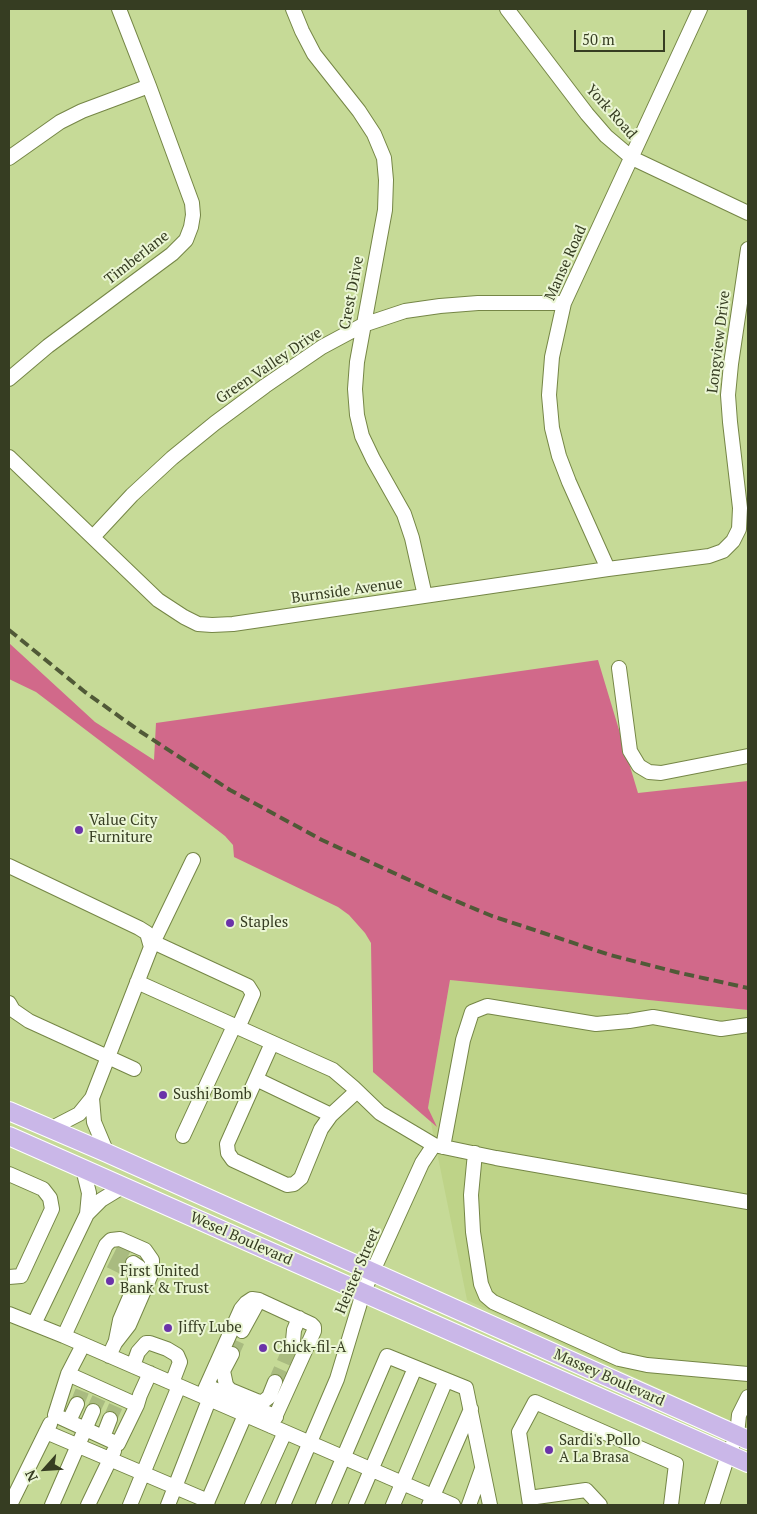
<!DOCTYPE html>
<style>
body{margin:0}
#map{position:relative;width:757px;height:1514px;overflow:hidden;background:#c6da97;font-family:"PT Serif",serif}
canvas{display:block}
.frame{position:absolute;inset:0;border:10px solid #363d22;pointer-events:none}
.north{position:absolute;left:20px;top:1444px;width:50px;height:50px;-webkit-text-stroke:4px #ebf6d5;paint-order:stroke;rotate:244deg;font-size:14px;font-weight:700;line-height:20px;text-align:center;color:#363d22}
.north::after{content:'';display:block;margin:auto;width:18px;height:22px;background:#363d22;clip-path:polygon(50% 0,100% 100%,50% 72%,0 100%)}
.scale{position:absolute;left:574px;top:30px;width:91px;height:22px;box-sizing:border-box;border:2px solid #363d22;border-top:0;padding-left:6px;font-size:15px;line-height:18px;white-space:nowrap;color:#363d22;-webkit-text-stroke:4px #ebf6d5;paint-order:stroke}
</style>
<div id="map">
<canvas width="757" height="1514"></canvas>
<div class="frame"></div>
<div class="north">N</div>
<div class="scale">50 m</div>
</div>
<script>
const g = document.querySelector('canvas').getContext('2d');
g.lineJoin = 'round';
function paint(path, color) {
  g.fillStyle = color;
  g.fill(path, 'evenodd');
}
function toPath(rows) {
  const path = new Path2D();
  for (const r of rows) {
    path.moveTo(r[0], r[1]);
    for (let i = 2; i < r.length; i += 2) path.lineTo(r[i], r[i + 1]);
  }
  return path;
}
function trace(path, color, width, dash) {
  g.strokeStyle = color;
  g.lineWidth = width;
  g.lineCap = dash ? 'butt' : 'round';
  g.setLineDash(dash || []);
  g.stroke(path);
}
function label(font, color, halo, rows, align = 'center') {
  g.font = font + ' "PT Serif",serif';
  g.lineWidth = 4;
  g.setLineDash([]);
  g.textBaseline = 'middle';
  g.strokeStyle = halo;
  g.fillStyle = color;
  for (const [text, x, y, turn = 0] of rows) {
    g.save();
    g.translate(x, y);
    g.rotate((+turn || 0) * Math.PI / 180);
    g.textAlign = isNaN(turn) ? turn : align;
    if (halo) g.strokeText(text, 0, 0);
    g.fillText(text, 0, 0);
    g.restore();
  }
}
paint(toPath([
 [450,980,748,1010,748,1428,706,1410,467,1300,428,1108]
]), '#bed388');
paint(toPath([
 [9,643,95,722,154,760,156,723,598,660,638,793,748,781,748,1010,450,980,428,1108,437,1127,373,1072,371,943,365,933,349,915,338,907,234,857,233,845,225,836,216,829,36,692,9,679]
]), '#d1698a');
trace(toPath([
 [116,1249,135,1258],
 [110,1261,130,1271],
 [232,1354,242,1331],
 [275,1382,293,1341],
 [77,1404,83,1389],
 [93,1411,100,1396],
 [110,1419,117,1403]
]), '#a9bb80', 14, [14, 7]);
const minor = toPath([
 [293,9,302,31,314,54,359,111,374,134,384,158,386,180,385,210,357,362,355,389,357,415,362,436,373,459,404,514,412,538,425,596],
 [507,9,587,114,606,136,632,158,748,213],
 [9,158,60,122,82,111,149,86],
 [9,379,48,346,172,254,186,240,191,227,193,215,192,203,149,86,119,9],
 [9,457,158,600,184,617,198,624,212,625,233,624,608,569,709,556,723,551,733,541,739,529,740,508,730,422,728,395,731,364,748,249],
 [93,537,132,495,172,458,215,423,265,386,322,347,363,325,405,311,440,306,478,303,564,303],
 [608,569,569,482,559,456,552,428,549,395,552,357,564,303,700,9],
 [619,668,630,751,639,766,649,772,661,773,748,756],
 [9,866,139,928,147,933,151,947,92,1098,79,1114,50,1129],
 [153,942,248,986,253,994,238,1028],
 [151,947,193,860],
 [137,982,333,1070,353,1087,380,1113,434,1145,496,1158,748,1202],
 [9,1003,13,1010,29,1021,134,1069],
 [272,1043,227,1144,228,1153,233,1160,287,1185,294,1184,301,1178,321,1129,331,1115,357,1091],
 [256,1079,331,1115],
 [92,1098,94,1122,107,1153],
 [183,1136,234,1026],
 [443,1147,463,1040,472,1012,487,1006,596,1024,629,1021,653,1017,721,1029,748,1025],
 [475,1153,471,1195,473,1232,481,1284,486,1296,493,1302,619,1359,647,1365,748,1374],
 [83,1169,89,1193,87,1214],
 [9,1174,43,1189,50,1198,52,1209,21,1276,9,1277],
 [133,1263,139,1267,142,1276,138,1290],
 [9,1314,64,1336,453,1505],
 [34,1324,87,1214,101,1200,124,1186],
 [242,1331,259,1300],
 [64,1336,106,1245,111,1240,120,1239,145,1250,152,1260,152,1272,129,1325,115,1343,109,1356],
 [116,1340,120,1320,135,1285,135,1277],
 [293,1341,294,1330,299,1318],
 [83,1345,68,1374,55,1415,118,1444,137,1405,140,1395,150,1373],
 [232,1354,223,1371,226,1385,230,1390,259,1402,264,1401,269,1397,275,1382],
 [133,1366,138,1352,146,1343,150,1343,167,1349,177,1355,180,1362,172,1383],
 [68,1374,137,1405],
 [207,1386,276,1417],
 [202,1396,241,1309,246,1303,252,1299,259,1300,311,1324,314,1327,314,1331,271,1426],
 [69,1421,77,1404],
 [46,1432,208,1501],
 [103,1437,110,1419],
 [529,1498,586,1490,600,1505],
 [10,1505,50,1424],
 [52,1505,93,1411],
 [88,1505,114,1451],
 [130,1505,179,1386],
 [168,1505,209,1400],
 [206,1505,245,1415],
 [252,1505,285,1432],
 [283,1505,337,1379,363,1293,422,1163,434,1145],
 [323,1505,387,1356,466,1388,490,1505],
 [356,1505,415,1368],
 [393,1505,446,1380],
 [429,1505,471,1409],
 [469,1505,482,1469],
 [530,1505,519,1432,535,1402,676,1464,671,1505],
 [712,1505,728,1455,737,1435,739,1415,748,1397]
]);
const major = toPath([
 [9,1111,107,1153,748,1440],
 [9,1136,748,1463]
]);
trace(minor, '#758646', 16);
trace(major, '#fff', 20);
trace(minor, '#fff', 14);
trace(major, '#cab7e8', 18);
trace(toPath([
 [9,630,85,692,141,732,230,790,322,840,444,896,492,916,610,955,676,972,748,988]
]), '#505937', 4, [10, 5]);
for (const [x, y, r, color] of [
 [79,830,5,"#6b33a9"],
 [230,923,5,"#6b33a9"],
 [163,1095,5,"#6b33a9"],
 [110,1281,5,"#6b33a9"],
 [168,1328,5,"#6b33a9"],
 [263,1348,5,"#6b33a9"],
 [549,1450,5,"#6b33a9"]
]) {
  const dot = new Path2D();
  dot.arc(x, y, r, 0, 2 * Math.PI);
  g.fillStyle = color;
  g.fill(dot);
  trace(dot, '#ebf6d5', 2);
}
label('15px', '#363d22', '#ebf6d5', [
 ["York Road",611,112,48],
 ["Timberlane",137,258,-38],
 ["Manse Road",566,263,-66],
 ["Crest Drive",352,293,-79],
 ["Longview Drive",719,342,-83],
 ["Green Valley Drive",269,366,-34],
 ["Burnside Avenue",347,591,-8],
 ["Wesel Boulevard",241,1239,24],
 ["Heister Street",358,1271,-67],
 ["Massey Boulevard",609,1378,24]
]);
label('15px', '#363d22', '#ebf6d5', [
 ["Value City",89,821],
 ["Furniture",89,838],
 ["Staples",240,923],
 ["Sushi Bomb",173,1095],
 ["First United",120,1272],
 ["Bank & Trust",120,1289],
 ["Jiffy Lube",178,1328],
 ["Chick-fil-A",273,1348],
 ["Sardi's Pollo",559,1441],
 ["A La Brasa",559,1458]
], 'left');
</script>
